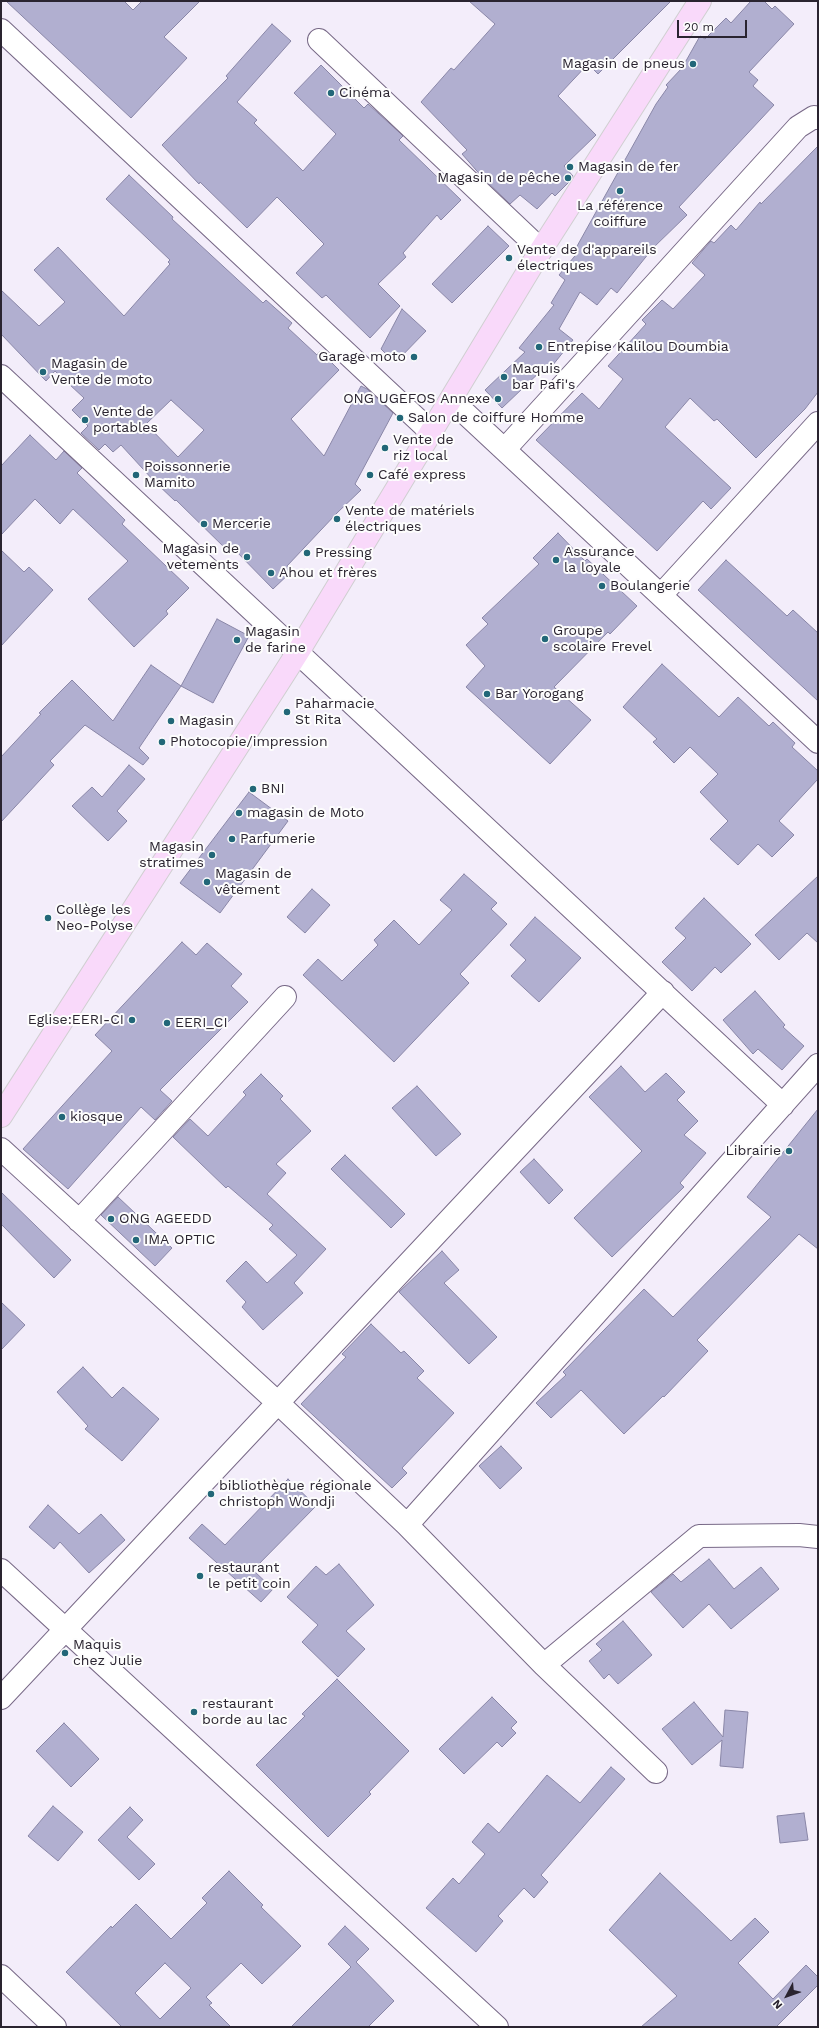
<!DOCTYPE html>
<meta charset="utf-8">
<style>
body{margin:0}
#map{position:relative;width:819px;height:2028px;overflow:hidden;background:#f3edfa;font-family:"Work Sans",sans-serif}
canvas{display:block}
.frame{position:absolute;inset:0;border:2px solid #2a2430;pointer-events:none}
.north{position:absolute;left:767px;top:1976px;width:40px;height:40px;-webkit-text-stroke:3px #fdfdfd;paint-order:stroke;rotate:229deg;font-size:11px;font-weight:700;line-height:16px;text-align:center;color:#2a2430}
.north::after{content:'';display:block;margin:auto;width:14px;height:18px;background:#2a2430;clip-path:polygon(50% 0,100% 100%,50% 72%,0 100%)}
.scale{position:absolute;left:677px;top:20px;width:70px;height:18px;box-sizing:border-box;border:2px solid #2a2430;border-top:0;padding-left:5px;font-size:12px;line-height:14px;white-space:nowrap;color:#2a2430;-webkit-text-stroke:3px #fdfdfd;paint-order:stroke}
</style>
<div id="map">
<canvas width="819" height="2028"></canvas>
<div class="frame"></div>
<div class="north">N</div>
<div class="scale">20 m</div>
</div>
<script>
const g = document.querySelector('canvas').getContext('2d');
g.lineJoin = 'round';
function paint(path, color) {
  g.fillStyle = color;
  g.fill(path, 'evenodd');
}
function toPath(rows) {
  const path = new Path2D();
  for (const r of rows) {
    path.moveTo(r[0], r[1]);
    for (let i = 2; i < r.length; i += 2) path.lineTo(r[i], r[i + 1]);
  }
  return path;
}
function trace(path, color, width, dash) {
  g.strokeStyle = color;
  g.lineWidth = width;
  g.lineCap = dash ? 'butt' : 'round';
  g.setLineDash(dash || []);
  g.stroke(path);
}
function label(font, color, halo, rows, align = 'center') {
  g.font = font + ' "Work Sans",sans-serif';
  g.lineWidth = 4;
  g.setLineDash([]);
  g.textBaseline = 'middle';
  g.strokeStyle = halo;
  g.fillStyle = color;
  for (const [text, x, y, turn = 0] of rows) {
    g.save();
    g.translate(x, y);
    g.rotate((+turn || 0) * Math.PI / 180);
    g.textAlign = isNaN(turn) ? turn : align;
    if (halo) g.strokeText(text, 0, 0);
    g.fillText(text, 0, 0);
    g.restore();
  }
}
const building = toPath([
 [6,1,124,1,133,10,142,1,200,1,164,37,187,58,131,118,6,1],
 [469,1,671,1,598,74,588,64,558,96,596,135,564,166,573,176,571,180,555,196,552,193,537,209,520,195,510,204,483,178,462,154,467,150,421,102,451,68,454,70,495,24,469,1],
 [751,1,764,1,772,9,775,6,794,24,749,72,758,80,753,86,774,105,679,207,687,215,653,248,617,293,611,288,597,305,580,292,559,329,573,340,548,371,544,368,502,408,485,390,525,352,519,348,554,305,551,303,565,280,559,275,579,251,576,248,656,104,668,87,666,85,682,68,700,36,705,39,726,18,731,23,751,1],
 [272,24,291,41,237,102,257,120,254,123,303,171,336,134,294,93,321,65,364,108,368,104,400,133,403,136,399,140,461,200,441,220,437,215,403,253,406,257,378,284,400,306,370,338,326,295,322,298,296,273,324,244,277,197,247,228,200,182,199,184,162,145,228,78,226,76,272,24],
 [818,146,818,392,805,409,756,458,717,419,714,421,690,398,665,427,731,488,711,509,703,501,657,551,536,440,582,393,599,409,623,379,608,366,646,324,642,320,662,300,673,309,705,275,692,263,703,250,711,241,714,243,731,225,736,230,760,202,761,204,818,146],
 [129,175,173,217,172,219,263,303,266,300,292,323,288,328,317,355,320,351,339,370,291,419,324,456,361,386,367,389,393,413,355,484,361,490,337,513,287,566,292,571,273,589,233,548,229,552,176,500,175,501,154,481,121,445,113,452,105,444,99,450,81,433,88,426,72,410,84,398,55,371,46,381,1,334,1,290,39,326,65,302,34,270,58,247,124,316,170,264,168,262,170,260,106,199,129,175],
 [171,400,204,430,178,457,146,424,171,400],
 [488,226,509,246,452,303,432,284,488,226],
 [402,309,426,331,395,363,381,349,402,309],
 [30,435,56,460,64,451,82,468,77,473,125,520,122,524,189,588,166,611,168,614,134,647,88,599,128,561,73,509,60,524,35,499,1,535,1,466,30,435],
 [558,533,585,561,587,559,637,606,610,634,608,632,554,687,591,720,550,764,466,687,485,666,466,645,488,624,482,618,539,564,533,558,558,533],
 [1,550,24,572,29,567,53,590,1,646,1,550],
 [726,560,787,616,793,610,818,633,818,701,698,590,726,560],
 [217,619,249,636,213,703,181,686,217,619],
 [662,664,719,717,738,697,769,726,773,722,795,743,792,747,818,771,818,779,779,821,794,835,772,857,758,844,738,865,710,839,728,821,700,792,718,774,690,747,674,763,653,742,657,739,623,707,662,664],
 [151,665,181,686,139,748,149,758,143,765,85,725,50,761,54,765,1,822,1,757,41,714,39,713,72,680,113,721,151,665],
 [129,765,145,779,117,811,127,821,108,841,72,806,92,787,102,797,129,765],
 [249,792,288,821,220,913,180,883,249,792],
 [464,874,497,903,491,909,507,924,460,974,469,983,394,1062,303,975,318,959,342,981,378,945,374,940,394,920,419,945,452,910,440,900,464,874],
 [818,876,818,943,807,933,779,960,755,935,818,876],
 [312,889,330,905,305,933,287,917,312,889],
 [704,898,751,944,721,973,715,967,692,991,662,962,686,938,675,928,704,898],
 [535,917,581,958,539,1002,511,976,526,960,510,945,535,917],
 [182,942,196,955,207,943,242,974,231,986,248,1002,160,1090,172,1101,155,1120,141,1107,68,1189,23,1149,112,1051,95,1035,182,942],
 [755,991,785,1025,783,1027,804,1046,782,1070,758,1049,753,1054,723,1020,755,991],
 [621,1066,645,1092,666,1073,685,1092,677,1100,698,1121,684,1135,706,1153,680,1183,684,1187,612,1257,574,1218,642,1151,589,1097,621,1066],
 [261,1074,283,1096,280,1099,311,1131,276,1164,286,1173,267,1194,326,1249,294,1283,303,1293,263,1330,242,1307,246,1302,226,1281,246,1261,267,1283,297,1255,269,1229,273,1225,228,1186,226,1188,173,1137,190,1119,208,1136,246,1095,243,1092,261,1074],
 [417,1086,461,1134,436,1156,392,1108,417,1086],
 [818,1109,818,1249,799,1234,697,1340,708,1351,664,1397,663,1396,624,1434,581,1390,551,1418,536,1403,566,1375,563,1372,644,1289,673,1317,771,1217,747,1197,818,1109],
 [345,1155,405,1214,391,1228,331,1169,345,1155],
 [534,1159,563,1190,549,1204,520,1172,534,1159],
 [1,1192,71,1260,54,1278,1,1224,1,1192],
 [118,1197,172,1248,155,1266,101,1215,118,1197],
 [442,1251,459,1270,444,1283,497,1337,469,1364,399,1292,442,1251],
 [1,1302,25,1325,1,1350,1,1302],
 [371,1324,401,1353,404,1351,424,1371,417,1378,454,1413,402,1468,407,1473,392,1488,301,1404,346,1357,342,1354,371,1324],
 [83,1367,112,1398,123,1387,159,1419,122,1461,85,1429,88,1426,57,1392,83,1367],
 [501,1446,522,1468,500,1489,479,1466,501,1446],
 [288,1479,316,1506,253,1570,273,1589,261,1602,189,1538,202,1524,225,1545,288,1479],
 [48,1505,79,1534,101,1514,125,1540,89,1573,60,1542,54,1549,29,1527,48,1505],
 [709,1559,734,1589,761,1567,779,1589,731,1629,709,1604,683,1628,651,1592,673,1574,681,1582,709,1559],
 [339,1564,374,1605,346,1631,365,1649,338,1677,302,1642,318,1625,287,1597,316,1566,326,1575,339,1564],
 [623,1621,652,1655,618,1684,609,1674,604,1679,589,1661,602,1650,596,1644,623,1621],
 [337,1679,409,1751,369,1792,371,1794,328,1837,256,1765,305,1716,302,1714,337,1679],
 [492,1697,517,1722,511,1728,516,1733,502,1747,497,1742,464,1774,439,1749,492,1697],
 [694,1702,723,1737,725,1710,748,1712,743,1768,720,1766,722,1740,692,1765,662,1729,694,1702],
 [64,1723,99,1759,71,1787,36,1751,64,1723],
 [611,1767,625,1779,541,1875,548,1882,534,1898,524,1888,498,1916,503,1921,476,1952,426,1908,453,1878,459,1884,485,1854,472,1842,488,1823,499,1833,547,1775,580,1803,611,1767],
 [53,1806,83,1832,58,1861,28,1836,53,1806],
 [130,1807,143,1820,127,1837,155,1864,139,1880,98,1840,130,1807],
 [804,1813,808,1840,780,1843,777,1816,804,1813],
 [229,1871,263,1905,261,1907,301,1946,262,1984,241,1963,206,1997,212,2003,209,2005,231,2027,122,2027,66,1972,111,1926,112,1928,136,1904,171,1939,207,1903,202,1898,229,1871],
 [165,1963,191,1988,160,2019,135,1993,165,1963],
 [660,1873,731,1941,755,1918,769,1932,738,1963,773,1999,806,1965,818,1977,818,1985,776,2027,641,2027,677,1996,609,1930,660,1873],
 [345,1926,369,1949,356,1962,394,2001,368,2027,291,2027,351,1967,328,1944,345,1926]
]);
paint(building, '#b1afd0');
trace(building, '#8986a7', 1);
const minor = toPath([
 [1,30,431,432],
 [319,40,541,250],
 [1,376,783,1105],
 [451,400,818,742],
 [505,449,798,127,814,117,818,118],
 [661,595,818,423],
 [1,1149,277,1402,407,1525,544,1665,656,1772],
 [79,1221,285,997],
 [407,1525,818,1065],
 [1,1570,497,2027],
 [544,1665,699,1536,799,1535,818,1537],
 [1,1698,663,992],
 [1,1976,55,2027]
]);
const major = toPath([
 [1,1116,298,652,541,250,700,1]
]);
trace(minor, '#776886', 24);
trace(major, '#d0cfd1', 24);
trace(minor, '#fff', 22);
trace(major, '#f9d9fa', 22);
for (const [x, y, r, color] of [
 [693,64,4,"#226778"],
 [331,93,4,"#226778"],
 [570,167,4,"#226778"],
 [568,178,4,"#226778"],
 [620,191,4,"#226778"],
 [509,258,4,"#226778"],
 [539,347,4,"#226778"],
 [414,357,4,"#226778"],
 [43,372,4,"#226778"],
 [504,377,4,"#226778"],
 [498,399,4,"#226778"],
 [400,418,4,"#226778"],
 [85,420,4,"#226778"],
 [385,448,4,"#226778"],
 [136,475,4,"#226778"],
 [370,475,4,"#226778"],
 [337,519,4,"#226778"],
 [204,524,4,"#226778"],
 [307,553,4,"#226778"],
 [247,557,4,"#226778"],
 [556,560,4,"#226778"],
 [271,573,4,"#226778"],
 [602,586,4,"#226778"],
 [545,639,4,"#226778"],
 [237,640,4,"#226778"],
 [487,694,4,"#226778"],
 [287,712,4,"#226778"],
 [171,721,4,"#226778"],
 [162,742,4,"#226778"],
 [253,789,4,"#226778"],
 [239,813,4,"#226778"],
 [232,839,4,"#226778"],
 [212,855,4,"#226778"],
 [207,882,4,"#226778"],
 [48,918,4,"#226778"],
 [132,1020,4,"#226778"],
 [167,1023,4,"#226778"],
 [62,1117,4,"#226778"],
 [789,1151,4,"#226778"],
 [111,1219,4,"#226778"],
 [136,1240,4,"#226778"],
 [211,1494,4,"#226778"],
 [200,1576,4,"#226778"],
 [65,1653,4,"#226778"],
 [194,1712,4,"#226778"]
]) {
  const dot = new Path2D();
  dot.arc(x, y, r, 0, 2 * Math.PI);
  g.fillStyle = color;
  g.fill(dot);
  trace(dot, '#fdfdfd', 1.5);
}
label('14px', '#2a2430', '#fdfdfd', [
 ["Magasin de pneus",685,64,"right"],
 ["Cinéma",339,93],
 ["Magasin de fer",578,167],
 ["Magasin de pêche",560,178,"right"],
 ["La référence",620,206,"center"],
 ["coiffure",620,222,"center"],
 ["Vente de d'appareils",517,250],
 ["électriques",517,266],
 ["Entrepise Kalilou Doumbia",547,347],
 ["Garage moto",406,357,"right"],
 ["Magasin de",51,364],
 ["Vente de moto",51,380],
 ["Maquis",512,369],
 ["bar Pafi's",512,385],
 ["ONG UGEFOS Annexe",490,399,"right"],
 ["Vente de",93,412],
 ["portables",93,428],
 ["Salon de coiffure Homme",408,418],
 ["Vente de",393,440],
 ["riz local",393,456],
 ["Poissonnerie",144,467],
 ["Mamito",144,483],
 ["Café express",378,475],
 ["Vente de matériels",345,511],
 ["électriques",345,527],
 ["Mercerie",212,524],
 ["Magasin de",239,549,"right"],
 ["vetements",239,565,"right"],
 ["Assurance",564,552],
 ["la loyale",564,568],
 ["Pressing",315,553],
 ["Ahou et frères",279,573],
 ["Boulangerie",610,586],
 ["Groupe",553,631],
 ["scolaire Frevel",553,647],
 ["Magasin",245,632],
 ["de farine",245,648],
 ["Bar Yorogang",495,694],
 ["Paharmacie",295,704],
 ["St Rita",295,720],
 ["Magasin",179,721],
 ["Photocopie/impression",170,742],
 ["BNI",261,789],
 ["magasin de Moto",247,813],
 ["Parfumerie",240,839],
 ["Magasin",204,847,"right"],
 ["stratimes",204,863,"right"],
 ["Magasin de",215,874],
 ["vêtement",215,890],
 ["Collège les",56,910],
 ["Neo-Polyse",56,926],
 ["Eglise:EERI-CI",124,1020,"right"],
 ["EERI_CI",175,1023],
 ["kiosque",70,1117],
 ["Librairie",781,1151,"right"],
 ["ONG AGEEDD",119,1219],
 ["IMA OPTIC",144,1240],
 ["bibliothèque régionale",219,1486],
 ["christoph Wondji",219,1502],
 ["restaurant",208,1568],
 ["le petit coin",208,1584],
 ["Maquis",73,1645],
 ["chez Julie",73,1661],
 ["restaurant",202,1704],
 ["borde au lac",202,1720]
], 'left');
</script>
